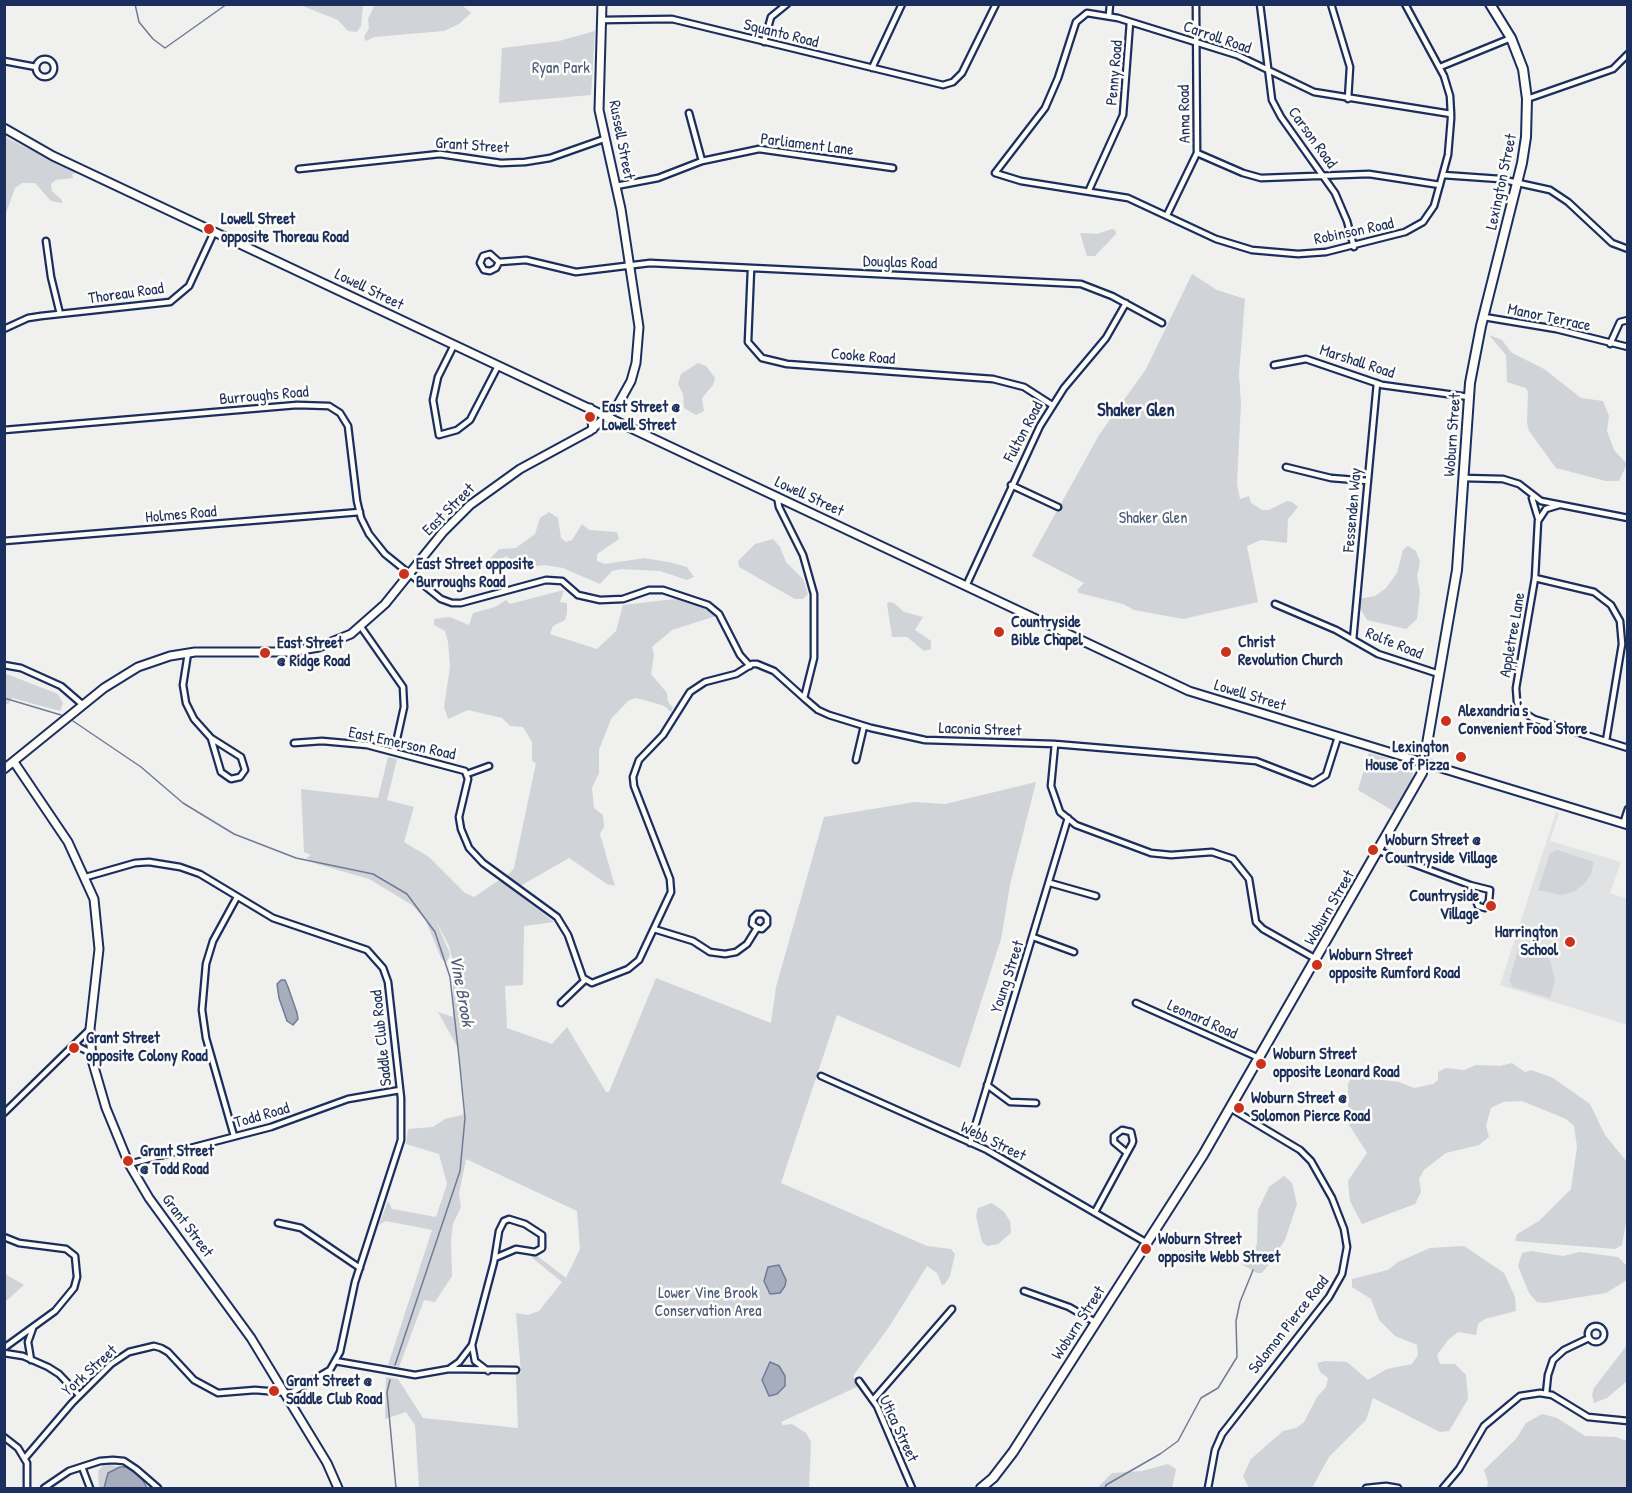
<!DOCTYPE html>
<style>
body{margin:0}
#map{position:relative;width:1632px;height:1493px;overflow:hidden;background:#f0f0ee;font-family:"Patrick Hand",sans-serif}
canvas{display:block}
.frame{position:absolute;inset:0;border:6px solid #1b2f5e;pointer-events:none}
</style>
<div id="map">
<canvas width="1632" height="1493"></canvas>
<div class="frame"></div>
</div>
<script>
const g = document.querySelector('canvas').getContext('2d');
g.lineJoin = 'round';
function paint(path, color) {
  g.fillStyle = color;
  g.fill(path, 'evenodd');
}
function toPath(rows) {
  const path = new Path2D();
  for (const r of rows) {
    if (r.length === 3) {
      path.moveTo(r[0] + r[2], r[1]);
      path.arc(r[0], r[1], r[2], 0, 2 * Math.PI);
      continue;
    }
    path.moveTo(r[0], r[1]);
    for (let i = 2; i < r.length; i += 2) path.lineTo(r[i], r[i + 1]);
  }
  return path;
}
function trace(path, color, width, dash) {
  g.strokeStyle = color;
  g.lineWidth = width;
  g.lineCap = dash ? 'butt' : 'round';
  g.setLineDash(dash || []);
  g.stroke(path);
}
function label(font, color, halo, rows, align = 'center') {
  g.font = font + ' "Patrick Hand",sans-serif';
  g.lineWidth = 5;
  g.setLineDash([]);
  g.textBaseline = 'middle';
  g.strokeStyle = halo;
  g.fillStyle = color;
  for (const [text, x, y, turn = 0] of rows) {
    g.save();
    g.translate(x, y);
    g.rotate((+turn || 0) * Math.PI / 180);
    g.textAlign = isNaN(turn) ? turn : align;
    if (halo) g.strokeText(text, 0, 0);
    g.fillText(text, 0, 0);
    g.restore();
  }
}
paint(toPath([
 [1556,812,1559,813,1550,841,1621,862,1610,893,1627,899,1627,1025,1500,985]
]), '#e0e2e3');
paint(toPath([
 [375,4,462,5,471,13,459,24,444,31,374,37,366,41,364,37,369,28,368,19],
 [300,5,363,5,361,26,357,32,348,31,338,20],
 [595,31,591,95,499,103,502,48,559,41],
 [5,137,77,173,72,174,73,178,56,180,51,184,52,191,62,200,62,203,51,201,35,183,22,183,15,188,5,216],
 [1112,229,1115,230,1116,234,1095,256,1087,256,1080,233,1097,234],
 [1192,274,1217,290,1245,299,1239,374,1241,403,1237,484,1240,499,1249,496,1251,503,1262,510,1269,510,1287,501,1292,502,1298,507,1288,519,1287,543,1261,540,1247,546,1258,602,1183,619,1134,610,1123,604,1079,593,1077,590,1084,583,1032,556,1099,435,1146,369],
 [1489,335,1502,340,1512,353,1544,369,1581,398,1603,401,1609,416,1607,431,1614,450,1627,464,1619,481,1606,481,1556,468,1529,431,1527,423,1528,392,1526,388,1507,382,1506,355],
 [698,363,706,366,715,378,713,385,702,398,704,411,696,415,684,408,683,394,678,384,681,374],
 [549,512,558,518,561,538,566,542,572,540,582,524,589,530,617,532,619,539,597,554,597,561,605,564,645,558,673,563,687,567,694,577,687,580,660,571,621,569,612,571,600,584,563,568,545,565,512,569,507,556,476,571,468,569,474,561,490,559,499,549,516,548,535,534,540,518],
 [773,539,780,547,786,562,803,579,808,594,803,599,795,599,739,567,738,561,755,544],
 [1408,546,1416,551,1420,562,1417,576,1420,592,1417,619,1406,629,1367,620,1358,605,1358,599,1375,596,1386,588,1397,573,1403,550],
 [564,590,560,602,567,603,567,613,565,620,553,626,550,634,597,649,616,631,623,605,675,599,701,606,716,616,672,630,652,647,654,654,651,674,667,693,668,702,673,708,671,712,664,706,648,701,635,698,628,701,611,719,599,750,599,773,592,788,594,808,603,815,604,827,600,834,615,886,607,884,569,858,513,890,554,922,524,926,523,985,505,986,507,1028,552,1044,567,1027,606,1092,609,1092,656,978,771,1023,776,987,824,817,915,802,945,804,1036,782,1010,885,1001,939,960,1068,837,1015,781,1183,927,1246,951,1249,955,1254,950,1276,945,1284,942,1285,937,1273,927,1266,889,1327,853,1376,859,1386,781,1422,783,1425,792,1424,806,1433,811,1442,809,1488,419,1488,415,1425,406,1412,385,1419,386,1377,398,1379,423,1418,518,1428,516,1374,521,1373,516,1313,528,1315,539,1311,562,1282,530,1256,536,1255,566,1278,580,1249,577,1211,466,1159,459,1194,461,1207,453,1224,451,1240,452,1276,435,1302,424,1300,399,1367,388,1365,432,1230,386,1221,379,1225,388,1201,392,1209,436,1217,447,1184,439,1154,406,1144,408,1129,433,1127,445,1119,462,1115,465,1111,459,1050,438,1012,453,1017,453,962,449,946,435,919,448,949,450,955,446,963,441,958,426,921,412,905,369,879,317,864,306,858,311,855,304,852,301,789,378,798,388,757,397,759,387,800,414,807,404,842,429,857,465,893,474,897,510,873,514,868,536,763,532,761,532,742,523,727,510,726,502,718,468,710,448,719,444,707,450,667,448,642,445,631,434,625,434,619,450,617,469,625,473,613,495,607,506,600,510,604],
 [889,602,894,603,904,612,923,617,915,630,931,641,931,649,924,651,907,637,892,637,887,604],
 [4,673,58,694,63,703,60,711,12,698,8,704,5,704],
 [1369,753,1410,765,1414,769,1410,786,1395,812,1358,790],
 [1557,850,1594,862,1591,874,1584,884,1573,892,1561,895,1538,890,1550,853],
 [1520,943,1537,948,1550,960,1555,980,1550,998,1513,987,1509,981],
 [1512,1063,1525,1072,1531,1070,1553,1078,1590,1104,1605,1135,1627,1162,1627,1216,1622,1245,1615,1249,1515,1241,1517,1234,1539,1221,1571,1189,1577,1147,1574,1126,1566,1119,1522,1101,1503,1102,1491,1108,1486,1126,1489,1137,1479,1145,1446,1153,1424,1170,1419,1179,1421,1192,1415,1204,1362,1224,1350,1201,1348,1181,1367,1153,1348,1123,1348,1084,1352,1076,1363,1072,1374,1079,1399,1082,1414,1088,1433,1084,1438,1080,1438,1072,1446,1068,1464,1070,1476,1065,1500,1066],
 [1284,1176,1292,1183,1297,1204,1285,1240,1267,1267,1262,1273,1257,1273,1243,1265,1238,1256,1253,1254,1257,1244,1258,1210,1269,1187],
 [992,1203,1004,1212,1010,1221,1011,1233,998,1244,987,1246,982,1242,976,1216,978,1208],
 [1464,1246,1504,1273,1515,1297,1516,1311,1485,1319,1478,1324,1476,1335,1458,1332,1448,1340,1437,1355,1440,1364,1455,1364,1466,1375,1468,1399,1449,1431,1440,1432,1373,1398,1366,1420,1329,1457,1312,1488,1249,1488,1243,1476,1251,1459,1283,1431,1296,1428,1304,1422,1317,1397,1326,1387,1328,1378,1320,1372,1317,1363,1325,1361,1347,1362,1368,1380,1387,1369,1412,1364,1418,1355,1417,1345,1395,1336,1379,1320,1371,1299,1352,1287,1352,1279,1388,1270,1398,1262,1430,1248],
 [1531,1251,1563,1256,1580,1252,1618,1257,1627,1266,1627,1280,1606,1293,1544,1303,1537,1302,1529,1293,1518,1266,1522,1253],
 [5,1274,24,1285,5,1302],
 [1627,1345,1627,1381,1607,1398,1594,1403,1592,1395,1594,1388],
 [1542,1414,1557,1418,1585,1436,1616,1437,1627,1441,1627,1488,1487,1488,1488,1482,1484,1470,1516,1439,1526,1423],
 [1168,1464,1176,1469,1172,1488,1097,1488,1112,1473,1142,1471],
 [111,1465,126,1468,150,1488,99,1488,98,1471,103,1466]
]), '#d0d3d8');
const water = toPath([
 [281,980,285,980,288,987,297,1013,298,1019,293,1025,287,1021,279,998,277,984,281,980],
 [779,1265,786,1280,785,1286,780,1293,770,1294,764,1281,768,1267,779,1265],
 [770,1362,779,1366,785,1376,785,1386,777,1394,769,1396,762,1380,770,1362],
 [120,1467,129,1467,140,1475,147,1488,104,1488,108,1473,120,1467]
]);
paint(water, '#a7adbd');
trace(water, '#6f7b97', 1.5);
trace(toPath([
 [135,4,139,22,153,39,165,48,227,4],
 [4,698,61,715],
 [73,721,141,767,183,803,234,834,296,858,373,874,407,894,435,932,450,977,459,1057,465,1118,460,1171,395,1365],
 [390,1380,387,1392,396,1488],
 [1105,1488,1106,1485,1160,1454,1178,1441,1201,1398,1218,1388,1237,1357,1236,1321,1240,1302,1253,1270]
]), '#6f7b97', 1.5);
const street = toPath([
 [1260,4,1272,100,1281,117,1335,193,1347,221,1354,247],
 [1331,4,1350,67,1348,99],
 [1405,4,1444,76,1450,96,1451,114,1451,119,1448,155,1434,206,1423,222,1405,232,1326,252,1298,254,1252,250,1216,239,1128,198,1021,181,995,173,1045,108,1058,78,1076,22,1087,13,1118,18,1237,55,1314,92,1451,114],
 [1109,16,1110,4],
 [602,20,672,19,943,85,953,82,962,73,996,4],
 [764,42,771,17,787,4],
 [45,68,9],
 [4,61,36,67],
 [1440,67,1511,38],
 [872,68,902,4],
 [1527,99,1613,69,1628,54],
 [689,113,702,161],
 [1197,153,1243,173,1261,178,1369,174,1440,185],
 [299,169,440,154,501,163,525,162,550,158,604,139],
 [1443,175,1500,179,1550,190,1568,202,1612,243,1628,249],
 [616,186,658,178,702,161,759,149,893,168],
 [1089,190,1123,115,1130,22],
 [1167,215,1197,153,1196,4],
 [46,241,51,277,60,314],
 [499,262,496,268,490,271,484,270,480,263,483,256,490,254,499,262,526,260,576,272,650,263,1081,284,1112,296,1162,323],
 [751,269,748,342,762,358,787,364,993,379,1024,387,1052,405],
 [1484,317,1556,329,1628,347],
 [4,329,28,318,41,316,170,302,189,286,214,232],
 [1610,344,1620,322,1628,320],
 [454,345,438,377,433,400,439,435,457,430,470,420,498,366],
 [1274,365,1306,359,1382,385,1469,397],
 [4,430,297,405,329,406,340,413,348,426,357,501,361,518,369,534,385,554,441,599,452,603,461,603,546,580,562,581,578,595,600,600,623,599,649,590,663,590,708,605,719,614,740,655,750,666],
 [1286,467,1331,478,1368,481],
 [1463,478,1503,479,1519,484,1541,501,1628,518],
 [1011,485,1058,507],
 [777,496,779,507,803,555,814,594,814,658,804,698,818,710,829,715,871,728,925,740,1055,744,1256,761,1313,783,1326,775,1338,737],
 [1532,498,1538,518],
 [1559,505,1546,509,1538,521,1535,578,1516,688,1517,702,1520,710,1534,719,1628,748],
 [4,541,360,512],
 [1535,578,1594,592,1611,605,1620,621,1622,644,1606,741],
 [966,586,1040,426,1064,388,1106,338,1126,303],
 [1275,604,1336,630,1378,654,1439,674],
 [361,627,403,687,404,707,394,752],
 [1353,640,1377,383],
 [188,653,183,685,186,703,194,719,211,738,241,757,245,770,240,777,231,779,221,772,211,738],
 [4,665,21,668,61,686,83,705],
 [294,743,322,741,367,745,465,771,468,779,459,817,461,829,469,848,483,863,557,917,568,935,583,978,592,983,628,969,639,960,671,892,670,879,634,786,633,777,639,760,663,735,690,692,705,682,736,674,752,664,757,664,774,671,804,698],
 [1055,744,1051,786,1060,812,1076,825,1151,853,1171,855,1212,852,1233,859,1249,879,1256,922,1263,929,1316,959],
 [856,760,864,726],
 [467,774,489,766],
 [1623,824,1628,809],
 [1379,851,1470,885,1478,906,1485,908,1489,901,1490,890,1470,885],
 [1050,883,1096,896],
 [654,929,693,941,710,952,725,954,736,952,747,944,757,928,752,924,753,918,757,914,763,914,767,918,767,924,762,929,757,928],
 [1033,937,1074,952],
 [561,1003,585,980],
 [1136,1003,1259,1058],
 [75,1045,91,1053],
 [821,1076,987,1150,1147,1243],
 [987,1085,1010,1102,1036,1103],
 [4,1113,90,1029],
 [234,1136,206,1038,202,1010,206,964,213,941,237,897],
 [970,1143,1068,818],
 [129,1164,271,1127,348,1099,400,1090],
 [1095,1212,1127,1153,1132,1144,1133,1141,1131,1132,1122,1130,1114,1136,1114,1142,1127,1153],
 [278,1223,301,1228,360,1268],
 [4,1237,19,1243,66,1249,75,1256,77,1277,74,1288,55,1311,4,1348],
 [1024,1291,1069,1307,1095,1322],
 [1596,1334,8],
 [4,1353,23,1356,48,1367,59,1374,79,1395],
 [31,1360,28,1342,33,1328],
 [335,1361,415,1375,449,1369,516,1370],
 [449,1369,459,1362,472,1345],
 [488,1371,475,1361,472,1345,494,1262,499,1231,504,1221,509,1219,525,1224,542,1235,542,1248,535,1252,516,1249,495,1258],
 [859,1381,877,1406,912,1488],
 [1546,1394,1548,1375,1553,1360,1564,1350,1589,1338],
 [873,1400,952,1309],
 [4,1437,18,1448,27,1463,27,1488],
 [25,1458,72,1403,111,1364,129,1352,154,1346,161,1348,168,1352,194,1380,218,1393,255,1390,291,1393,330,1370,340,1352,355,1282,401,1140,401,1098,388,982,383,968,367,950,273,918,200,874,180,867,149,862,135,863,86,877],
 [82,1467,90,1488],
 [44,1488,69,1471,100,1461,113,1460,124,1461,136,1469,158,1488],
 [1208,1488,1215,1450,1222,1434,1329,1297,1342,1274,1347,1247,1344,1229,1332,1198,1311,1161,1300,1150,1230,1108],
 [1366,1488,1386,1486,1398,1488],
 [1443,1488,1459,1469,1484,1426,1520,1396,1540,1393,1552,1395,1588,1417,1628,1421]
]);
const secondary = toPath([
 [4,128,53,156,1189,691,1628,825],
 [590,408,593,429],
 [14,762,68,842,94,899,99,949,90,1029,92,1060,106,1108,129,1164,149,1198,251,1338,327,1463,338,1488],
 [4,769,104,688,138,667,170,656,195,652,290,652,319,647,351,634,385,604,443,532,470,505,520,469,590,431,616,408,631,381,636,363,639,327,621,209,599,110,602,4]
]);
const primary = toPath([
 [981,1488,993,1478,1013,1452,1203,1155,1422,773,1457,570,1470,383,1481,326,1522,163,1526,137,1527,99,1523,69,1511,38,1490,4]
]);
trace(street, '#1b2f5e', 9);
trace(secondary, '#1b2f5e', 11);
trace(primary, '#1b2f5e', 12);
trace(street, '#fdfcf7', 4.5);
trace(secondary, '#fdfcf7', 7);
trace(primary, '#fdfcf7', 8);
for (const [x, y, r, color] of [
 [209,229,6,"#c8321e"],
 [590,417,6,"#c8321e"],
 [404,574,6,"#c8321e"],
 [999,632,6,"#c8321e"],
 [1226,652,6,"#c8321e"],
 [265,653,6,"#c8321e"],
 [1446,721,6,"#c8321e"],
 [1461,757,6,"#c8321e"],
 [1373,850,6,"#c8321e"],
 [1491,906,6,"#c8321e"],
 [1570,942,6,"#c8321e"],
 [1317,965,6,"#c8321e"],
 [74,1048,6,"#c8321e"],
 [1261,1064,6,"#c8321e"],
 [1239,1108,6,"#c8321e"],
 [128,1161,6,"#c8321e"],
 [1146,1249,6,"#c8321e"],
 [274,1391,6,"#c8321e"]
]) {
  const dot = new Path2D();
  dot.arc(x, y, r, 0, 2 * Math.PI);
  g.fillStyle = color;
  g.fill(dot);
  trace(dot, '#fdfcf7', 2);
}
label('16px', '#1b2f5e', '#fdfcf7', [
 ["Squanto Road",781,34,14],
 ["Carroll Road",1217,38,19],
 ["Penny Road",1115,73,-85],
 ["Anna Road",1185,114,-91],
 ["Carson Road",1312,138,54],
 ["Russell Street",621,140,79],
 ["Parliament Lane",807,145,7],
 ["Grant Street",472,146,4],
 ["Lexington Street",1502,182,-78],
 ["Robinson Road",1354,232,-12],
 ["Douglas Road",900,263,2],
 ["Lowell Street",369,290,26],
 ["Thoreau Road",126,294,-8],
 ["Manor Terrace",1549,318,12],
 ["Cooke Road",863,357,5],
 ["Marshall Road",1357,362,18],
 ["Burroughs Road",264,396,-5],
 ["Fulton Road",1024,432,-62],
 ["Woburn Street",1453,435,-86],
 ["Lowell Street",809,497,25],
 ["East Street",449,510,-45],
 ["Fessenden Way",1353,510,-85],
 ["Holmes Road",181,515,-5],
 ["Appletree Lane",1513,635,-80],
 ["Rolfe Road",1394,644,22],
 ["Lowell Street",1250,696,17],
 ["Laconia Street",980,730,2],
 ["East Emerson Road",402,744,12],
 ["Woburn Street",1330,908,-60],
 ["Young Street",1008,977,-72],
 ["Leonard Road",1202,1020,24],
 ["Saddle Club Road",382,1038,-96],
 ["Todd Road",262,1116,-16],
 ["Webb Street",993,1142,26],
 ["Grant Street",187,1226,53],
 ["Woburn Street",1079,1323,-57],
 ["Solomon Pierce Road",1289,1325,-52],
 ["York Street",90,1371,-42],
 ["Utica Street",898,1429,65]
]);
label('16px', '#48587c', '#fdfcf7', [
 ["Ryan Park",561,69],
 ["Shaker Glen",1153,519],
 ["Lower Vine Brook",708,1294],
 ["Conservation Area",708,1312]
]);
label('bold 16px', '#1b2f5e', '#fdfcf7', [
 ["Lowell Street",221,220],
 ["opposite Thoreau Road",221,238],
 ["East Street @",602,408],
 ["Lowell Street",602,426],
 ["East Street opposite",416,565],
 ["Burroughs Road",416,583],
 ["Countryside",1011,623],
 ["Bible Chapel",1011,641],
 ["Christ",1238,643],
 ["Revolution Church",1238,661],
 ["East Street",277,644],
 ["@ Ridge Road",277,662],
 ["Alexandria's",1458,712],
 ["Convenient Food Store",1458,730],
 ["Lexington",1449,748,"right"],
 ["House of Pizza",1449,766,"right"],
 ["Woburn Street @",1385,841],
 ["Countryside Village",1385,859],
 ["Countryside",1479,897,"right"],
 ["Village",1479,915,"right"],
 ["Harrington",1558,933,"right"],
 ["School",1558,951,"right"],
 ["Woburn Street",1329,956],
 ["opposite Rumford Road",1329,974],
 ["Grant Street",86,1039],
 ["opposite Colony Road",86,1057],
 ["Woburn Street",1273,1055],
 ["opposite Leonard Road",1273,1073],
 ["Woburn Street @",1251,1099],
 ["Solomon Pierce Road",1251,1117],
 ["Grant Street",140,1152],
 ["@ Todd Road",140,1170],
 ["Woburn Street",1158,1240],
 ["opposite Webb Street",1158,1258],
 ["Grant Street @",286,1382],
 ["Saddle Club Road",286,1400]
], 'left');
label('bold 18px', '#1b2f5e', '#fdfcf7', [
 ["Shaker Glen",1136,411]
]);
label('italic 18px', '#4c5b7f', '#fdfcf7', [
 ["Vine Brook",461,991,80]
]);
</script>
